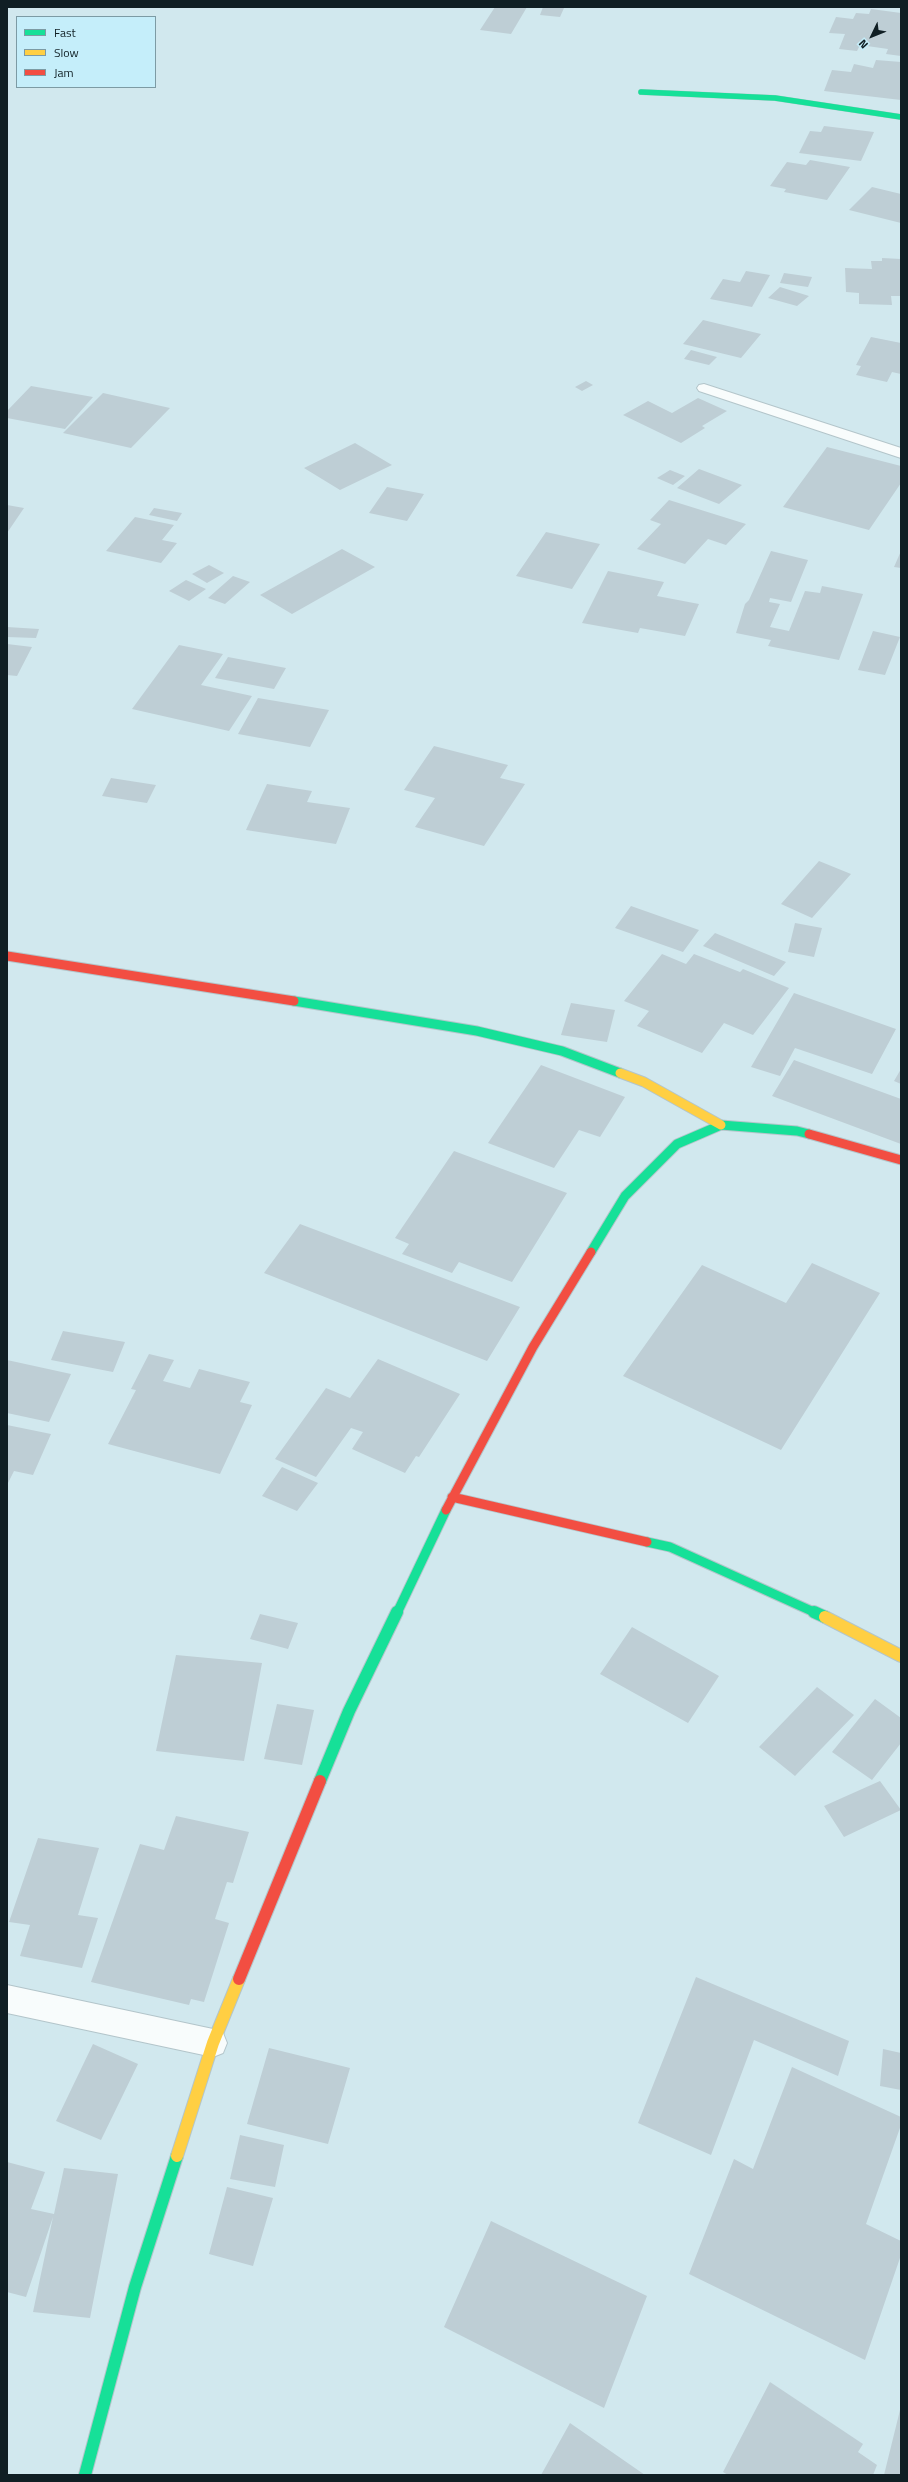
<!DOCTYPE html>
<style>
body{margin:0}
#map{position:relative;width:908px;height:2482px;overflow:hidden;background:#d1e8ee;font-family:"Titillium Web",sans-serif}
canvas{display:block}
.frame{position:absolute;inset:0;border:8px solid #101f24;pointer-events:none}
.legend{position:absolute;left:16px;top:16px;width:140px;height:72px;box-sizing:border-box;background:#c5eefa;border:1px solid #7d9ba4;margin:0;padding:5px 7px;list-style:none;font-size:12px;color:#101f24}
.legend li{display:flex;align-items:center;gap:8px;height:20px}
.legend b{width:20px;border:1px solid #7d9ba4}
.north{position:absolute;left:852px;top:16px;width:40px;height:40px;-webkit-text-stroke:3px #c5eefa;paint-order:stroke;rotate:227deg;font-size:11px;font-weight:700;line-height:16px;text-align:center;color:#101f24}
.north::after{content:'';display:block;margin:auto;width:14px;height:18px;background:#101f24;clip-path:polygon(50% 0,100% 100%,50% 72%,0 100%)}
</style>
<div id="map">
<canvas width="908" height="2482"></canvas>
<div class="frame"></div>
<ul class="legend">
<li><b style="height:5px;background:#16e098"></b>Fast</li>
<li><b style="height:5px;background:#ffcf43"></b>Slow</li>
<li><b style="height:5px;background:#f24e42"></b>Jam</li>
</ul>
<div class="north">N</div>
</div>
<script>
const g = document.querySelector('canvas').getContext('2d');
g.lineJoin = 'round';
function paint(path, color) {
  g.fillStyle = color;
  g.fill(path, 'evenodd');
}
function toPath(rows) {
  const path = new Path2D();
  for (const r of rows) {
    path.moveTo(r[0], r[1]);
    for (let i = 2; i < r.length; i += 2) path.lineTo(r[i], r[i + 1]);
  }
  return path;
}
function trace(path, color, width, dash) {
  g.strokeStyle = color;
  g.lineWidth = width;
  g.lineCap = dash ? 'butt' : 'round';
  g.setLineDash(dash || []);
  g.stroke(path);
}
paint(toPath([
 [495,7,527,7,511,34,480,30],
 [543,7,556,7,564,8,560,17,540,15],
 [871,9,901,13,901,56,886,54,888,49,860,45,857,51,839,49,845,34,829,33,836,17,853,19,856,13,869,14],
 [876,60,901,62,901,100,824,91,832,70,851,72,854,64,873,68],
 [824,126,874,132,861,161,799,153,810,131,821,132],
 [810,160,850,167,827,200,784,192,786,189,770,186,787,162,806,165],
 [872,187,901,194,901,223,849,210],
 [882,258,901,259,901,296,891,296,892,305,859,304,859,293,846,292,845,268,872,269,871,261,882,261],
 [746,271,770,275,752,307,710,299,723,279,740,282],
 [784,273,812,277,808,287,780,283],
 [780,287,809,296,797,306,768,298],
 [703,320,761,334,741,358,683,344],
 [871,337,901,343,901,374,892,372,887,382,856,375,861,366,856,365],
 [691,350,717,357,709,365,684,359],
 [586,381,593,385,582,391,575,387],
 [31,386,93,397,65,429,7,418,7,411],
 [103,393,170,408,131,448,63,433],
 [698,398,727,411,702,426,705,428,681,443,623,415,648,401,672,413],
 [355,443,392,465,340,490,304,468],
 [827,447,901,466,901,483,869,530,783,507],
 [699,469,742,485,719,504,677,488],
 [670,470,685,476,673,485,657,478],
 [387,487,424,494,407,521,369,513],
 [669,500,746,524,726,545,708,539,685,564,637,549,661,524,650,520],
 [7,505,24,508,7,533],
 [154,508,182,513,177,521,149,515],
 [135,517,174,525,162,540,177,543,161,563,106,551],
 [546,532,600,544,572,589,516,576],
 [342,549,375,567,292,614,260,595],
 [771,551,808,560,791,602,770,598,769,602,780,604,770,627,789,631,805,591,820,593,822,586,863,594,839,660,768,646,771,640,736,633,745,604,749,600],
 [901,551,901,568,894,567],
 [209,565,224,573,207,583,192,574],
 [608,571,664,582,657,596,699,604,685,636,640,628,638,633,582,623],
 [233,576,250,582,225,604,208,598],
 [186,580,206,589,189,601,169,591],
 [7,627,39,629,36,638,7,637],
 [873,631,900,637,885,675,858,670],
 [7,644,32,647,17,676,7,675],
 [179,645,223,654,201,685,252,696,229,731,132,709],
 [228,657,286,668,274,689,215,678],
 [258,698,329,710,310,747,238,734],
 [434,746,508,765,500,778,525,784,484,846,415,827,435,798,404,790],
 [111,778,156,785,147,803,102,796],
 [267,784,312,791,307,802,350,808,336,844,246,830],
 [819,861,851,874,812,918,781,904],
 [631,906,699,930,683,952,615,928],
 [795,923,822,928,814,957,788,952],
 [715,933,786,962,774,976,703,946],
 [662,954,686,964,694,954,740,972,743,969,789,988,753,1035,724,1023,702,1053,637,1026,649,1011,624,1001],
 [794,993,896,1029,872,1074,795,1048,780,1076,751,1067],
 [571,1003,615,1010,607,1042,561,1035],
 [794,1060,901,1099,901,1144,772,1096],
 [541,1065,625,1097,600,1137,579,1130,554,1168,488,1143],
 [901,1069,901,1084,894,1081],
 [454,1151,567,1193,512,1282,459,1262,452,1273,402,1254,409,1244,395,1238],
 [300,1224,520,1307,487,1361,264,1273],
 [812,1263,880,1293,781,1450,623,1376,702,1265,786,1303],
 [63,1331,125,1342,113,1372,51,1360],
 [149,1354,174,1360,163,1381,190,1388,199,1369,250,1382,240,1402,252,1405,220,1474,108,1444,136,1390,131,1389],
 [378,1359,460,1394,419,1457,416,1456,405,1473,352,1449,363,1432,351,1428,316,1477,275,1459,326,1388,350,1398],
 [7,1360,71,1374,49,1422,7,1413],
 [7,1425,51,1434,33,1475,14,1471,7,1485],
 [282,1467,318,1483,297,1511,262,1496],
 [260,1614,298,1623,288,1649,250,1639],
 [632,1627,719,1676,688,1723,600,1674],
 [176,1655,262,1663,244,1761,156,1751],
 [817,1687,854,1715,795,1776,759,1747],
 [875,1699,901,1718,901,1743,872,1780,832,1752],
 [277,1704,314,1710,302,1765,264,1759],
 [880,1781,901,1810,844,1837,824,1806],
 [176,1816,249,1832,233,1883,227,1882,215,1919,229,1923,204,2002,191,1999,189,2005,91,1982,140,1844,164,1850],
 [38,1838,99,1848,78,1915,98,1918,82,1968,20,1956,30,1925,9,1922],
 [696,1977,849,2041,838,2076,754,2040,711,2155,638,2123],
 [93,2044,138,2064,101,2140,56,2121],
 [269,2048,350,2068,328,2144,247,2124],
 [883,2049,901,2053,901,2090,880,2086],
 [792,2067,901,2117,901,2125,866,2224,901,2241,901,2255,865,2360,689,2274,734,2159,753,2169],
 [240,2135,284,2145,275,2187,230,2179],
 [7,2162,45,2172,31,2209,54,2214,64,2168,118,2174,90,2318,33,2312,53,2217,26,2297,7,2292],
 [227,2187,273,2198,253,2266,209,2254],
 [491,2221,647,2296,604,2408,444,2327],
 [770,2382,863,2444,858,2452,877,2465,873,2475,728,2475,723,2472],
 [900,2410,901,2475,884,2475],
 [570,2423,645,2475,541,2475]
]), '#beced5');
const street = toPath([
 [704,384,901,448,901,458,699,391,697,388,699,385,704,384],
 [7,1985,213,2029,223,2033,227,2043,223,2053,213,2057,7,2013,7,1985]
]);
const fastFar2 = toPath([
 [641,92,775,98,901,117]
]);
const fastFar1 = toPath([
 [294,1001,477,1031,562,1051,620,1073],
 [591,1252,625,1196,677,1144,721,1125,797,1131,809,1134],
 [647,1542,670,1547,816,1613],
 [397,1613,446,1510]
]);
const fast = toPath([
 [814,1612,825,1617],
 [320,1781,349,1711,397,1612],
 [85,2475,135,2287,177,2156]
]);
const slowFar1 = toPath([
 [620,1073,644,1082,721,1125]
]);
const slow = toPath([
 [825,1617,901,1656],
 [177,2156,213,2043,239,1979]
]);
const jamFar1 = toPath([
 [7,956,294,1001],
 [809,1134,901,1160],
 [452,1497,647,1542],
 [446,1510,533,1347,591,1252]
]);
const jam = toPath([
 [239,1979,320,1781]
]);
trace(street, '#b3c5ca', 2);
trace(fastFar2, '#b3c5ca', 6);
trace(fastFar1, '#b3c5ca', 11);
trace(fast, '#b3c5ca', 14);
trace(slowFar1, '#b3c5ca', 11);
trace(slow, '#b3c5ca', 14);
trace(jamFar1, '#b3c5ca', 11);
trace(jam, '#b3c5ca', 14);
paint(street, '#f8fcfc');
trace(fastFar2, '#16e098', 5.5);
trace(fastFar1, '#16e098', 9);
trace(fast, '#16e098', 12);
trace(slowFar1, '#ffcf43', 9);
trace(slow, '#ffcf43', 12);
trace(jamFar1, '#f24e42', 9);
trace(jam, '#f24e42', 12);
</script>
